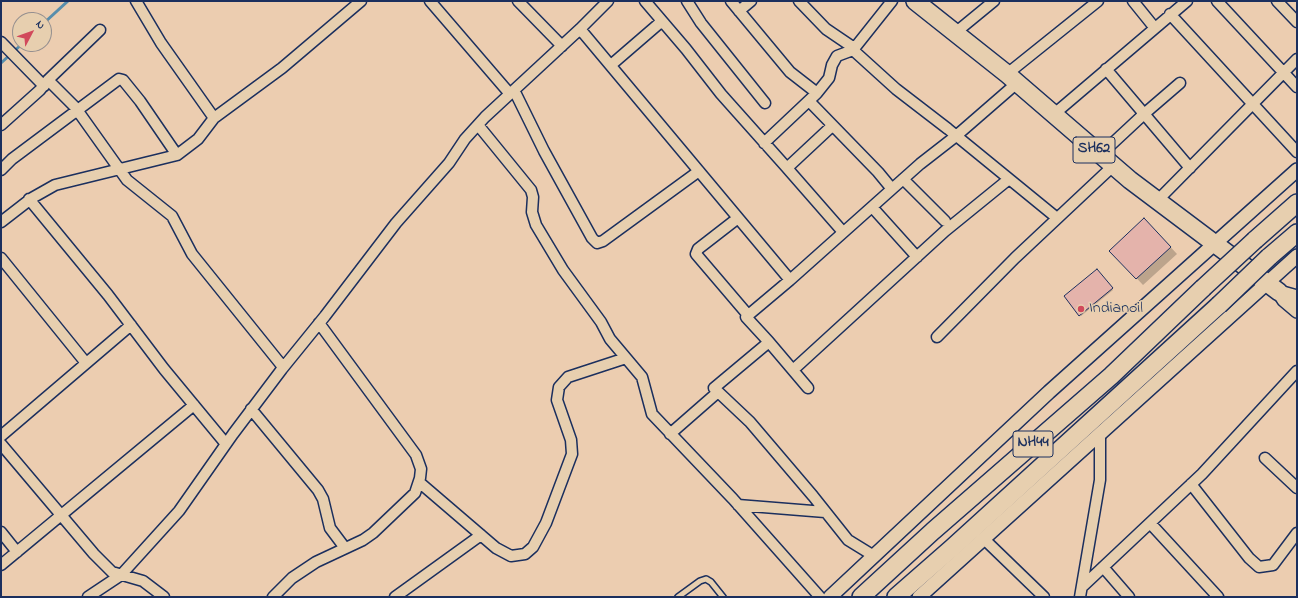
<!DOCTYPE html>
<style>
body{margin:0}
#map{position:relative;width:1298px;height:598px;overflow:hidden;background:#eccdb0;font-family:"Indie Flower",sans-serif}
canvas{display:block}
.frame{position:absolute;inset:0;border:2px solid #1b2f5e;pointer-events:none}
.north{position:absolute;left:12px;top:12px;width:40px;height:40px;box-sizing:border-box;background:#e7cfaf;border:1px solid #958f8f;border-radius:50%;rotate:49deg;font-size:11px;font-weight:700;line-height:16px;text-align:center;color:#1b2f5e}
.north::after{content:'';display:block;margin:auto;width:14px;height:18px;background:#d1495b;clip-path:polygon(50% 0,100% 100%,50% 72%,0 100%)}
</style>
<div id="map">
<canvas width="1298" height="598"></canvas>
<div class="frame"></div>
<div class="north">N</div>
</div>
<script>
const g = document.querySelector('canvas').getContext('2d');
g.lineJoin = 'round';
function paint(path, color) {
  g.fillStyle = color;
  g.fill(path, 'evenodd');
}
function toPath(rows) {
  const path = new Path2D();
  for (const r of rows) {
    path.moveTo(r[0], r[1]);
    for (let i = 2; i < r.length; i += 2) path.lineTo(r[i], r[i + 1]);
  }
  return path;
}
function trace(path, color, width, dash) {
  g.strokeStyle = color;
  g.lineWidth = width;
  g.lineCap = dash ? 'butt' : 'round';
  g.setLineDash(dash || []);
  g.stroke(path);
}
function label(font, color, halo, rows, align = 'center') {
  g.font = font + ' "Indie Flower",sans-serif';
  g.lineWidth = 3;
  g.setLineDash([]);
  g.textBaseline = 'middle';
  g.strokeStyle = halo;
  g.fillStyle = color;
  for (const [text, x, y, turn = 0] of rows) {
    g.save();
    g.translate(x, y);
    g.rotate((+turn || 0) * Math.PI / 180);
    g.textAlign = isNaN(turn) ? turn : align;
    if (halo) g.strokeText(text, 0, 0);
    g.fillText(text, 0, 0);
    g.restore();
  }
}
paint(toPath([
 [1151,226,1177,254,1143,285,1111,251],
 [1097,270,1113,290,1081,316,1065,296]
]), '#0003');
trace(toPath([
 [44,23,68,1],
 [1,63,22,44]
]), '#588eac', 3);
const building = toPath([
 [1144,218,1171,247,1136,279,1109,251,1144,218],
 [1097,269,1113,288,1079,316,1064,296,1097,269]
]);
paint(building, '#e4b3ab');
trace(building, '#1b2f5e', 1);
const service = toPath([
 [678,597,700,581,706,579,711,582,723,597]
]);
const minor = toPath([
 [136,1,161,43,214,118],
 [430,1,510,94],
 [518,1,562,46],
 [645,1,686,49,721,94,787,168],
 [687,1,701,23,765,103],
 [731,1,790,72,817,93],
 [799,1,826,29,854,48],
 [1133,1,1154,27],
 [1217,1,1297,87],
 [1277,1,1297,22],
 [739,11,751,1],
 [1170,14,1297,152],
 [580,29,790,280],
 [955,33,994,1],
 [1,42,44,86],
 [853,50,896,89,948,129,1057,218],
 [611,65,662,21],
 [1106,69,1190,168],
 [1007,74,1098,1],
 [48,80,75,107,127,180,172,216,192,254,283,367],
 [514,90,544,151,592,238,597,243,603,241,699,171],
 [809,101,878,172,892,189],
 [1053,115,1187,1],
 [1,125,40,90,48,80,100,30],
 [478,125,531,190,533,197,532,212,536,225,563,270,601,322,610,339,642,377,652,414,733,499,820,597],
 [832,126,787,168,843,232],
 [764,143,817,93,829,78,832,65,837,56,853,50,892,1],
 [1100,155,1144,114,1180,83],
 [1,170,12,159,119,79,123,80,140,101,177,155],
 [903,179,945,221],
 [29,199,108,295,164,369,226,444],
 [1157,201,1297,59],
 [872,207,917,257],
 [738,218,698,249,696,254,748,315],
 [1,222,32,198,55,185,177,155,198,139,214,118,282,68,361,1],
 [1,258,86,363],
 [937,337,1015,258,1113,166],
 [769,342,808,388],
 [793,370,945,231,1009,179],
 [251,409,318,490,323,499,330,528,345,548],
 [670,434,718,392],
 [1,436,131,325],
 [1,444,94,554,112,572,143,581,164,597],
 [1265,458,1297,488],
 [419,482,496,548,511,556,525,554,533,547,546,523,572,454,571,440,557,400,559,387,568,377,626,358],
 [1191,484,1249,558,1259,567,1273,565,1297,533],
 [738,505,825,512],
 [1150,523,1218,597],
 [1,532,17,552],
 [984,539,1044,597],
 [874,556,848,540,813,496,750,422,714,388,769,342,746,317,790,280,920,164,956,136,1017,83],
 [1,565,194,405],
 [1103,567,1129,597],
 [1083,586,1202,474,1297,371],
 [88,597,121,575,179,511,233,434,282,369,325,316,396,223,449,163,465,139,485,117,580,29,608,1],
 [273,597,292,578,316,562,363,540,373,533,415,493,420,478,421,469,416,455,319,323],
 [395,597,481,535],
 [1080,597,1100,480,1100,434]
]);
const tertiary = toPath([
 [1279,292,1284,300,1297,311],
 [1279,292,1297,297],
 [830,597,1049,392,1297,170],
 [919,597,1297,256]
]);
const primary = toPath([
 [915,1,1007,74,1130,180,1279,292]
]);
const trunk = toPath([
 [1255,240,1297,203],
 [1269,257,1297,233],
 [861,597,933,531,1111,376,1203,288],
 [896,597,952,548,1219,305]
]);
trace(service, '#1b2f5e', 8);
trace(minor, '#1b2f5e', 13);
trace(tertiary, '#1b2f5e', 16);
trace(primary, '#1b2f5e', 20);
trace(trunk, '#1b2f5e', 20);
trace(service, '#e7cfaf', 5);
trace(minor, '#e7cfaf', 10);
trace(tertiary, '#e7cfaf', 13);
trace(primary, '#e7cfaf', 17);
trace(trunk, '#e7cfaf', 17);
const trunkBridge = toPath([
 [1203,288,1255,240],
 [1219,305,1269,257]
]);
trace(trunkBridge, '#1b2f5e', 20, []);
trace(trunkBridge, '#e7cfaf', 17);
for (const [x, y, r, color] of [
 [1081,309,4,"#d1495b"]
]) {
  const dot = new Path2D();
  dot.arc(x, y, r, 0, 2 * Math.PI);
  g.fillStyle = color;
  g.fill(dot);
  trace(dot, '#e7cfaf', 1.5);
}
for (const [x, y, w] of [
 [1094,150,42],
 [1033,444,40]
]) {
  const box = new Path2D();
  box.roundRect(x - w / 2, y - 13, w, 26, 3);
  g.fillStyle = '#e7cfaf';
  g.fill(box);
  trace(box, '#1b2f5e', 1);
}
label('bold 15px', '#1b2f5e', null, [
 ["SH62",1094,150],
 ["NH44",1033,444]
]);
label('16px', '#1b2f5e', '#e7cfaf', [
 ["Indianoil",1089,309]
], 'left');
</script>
